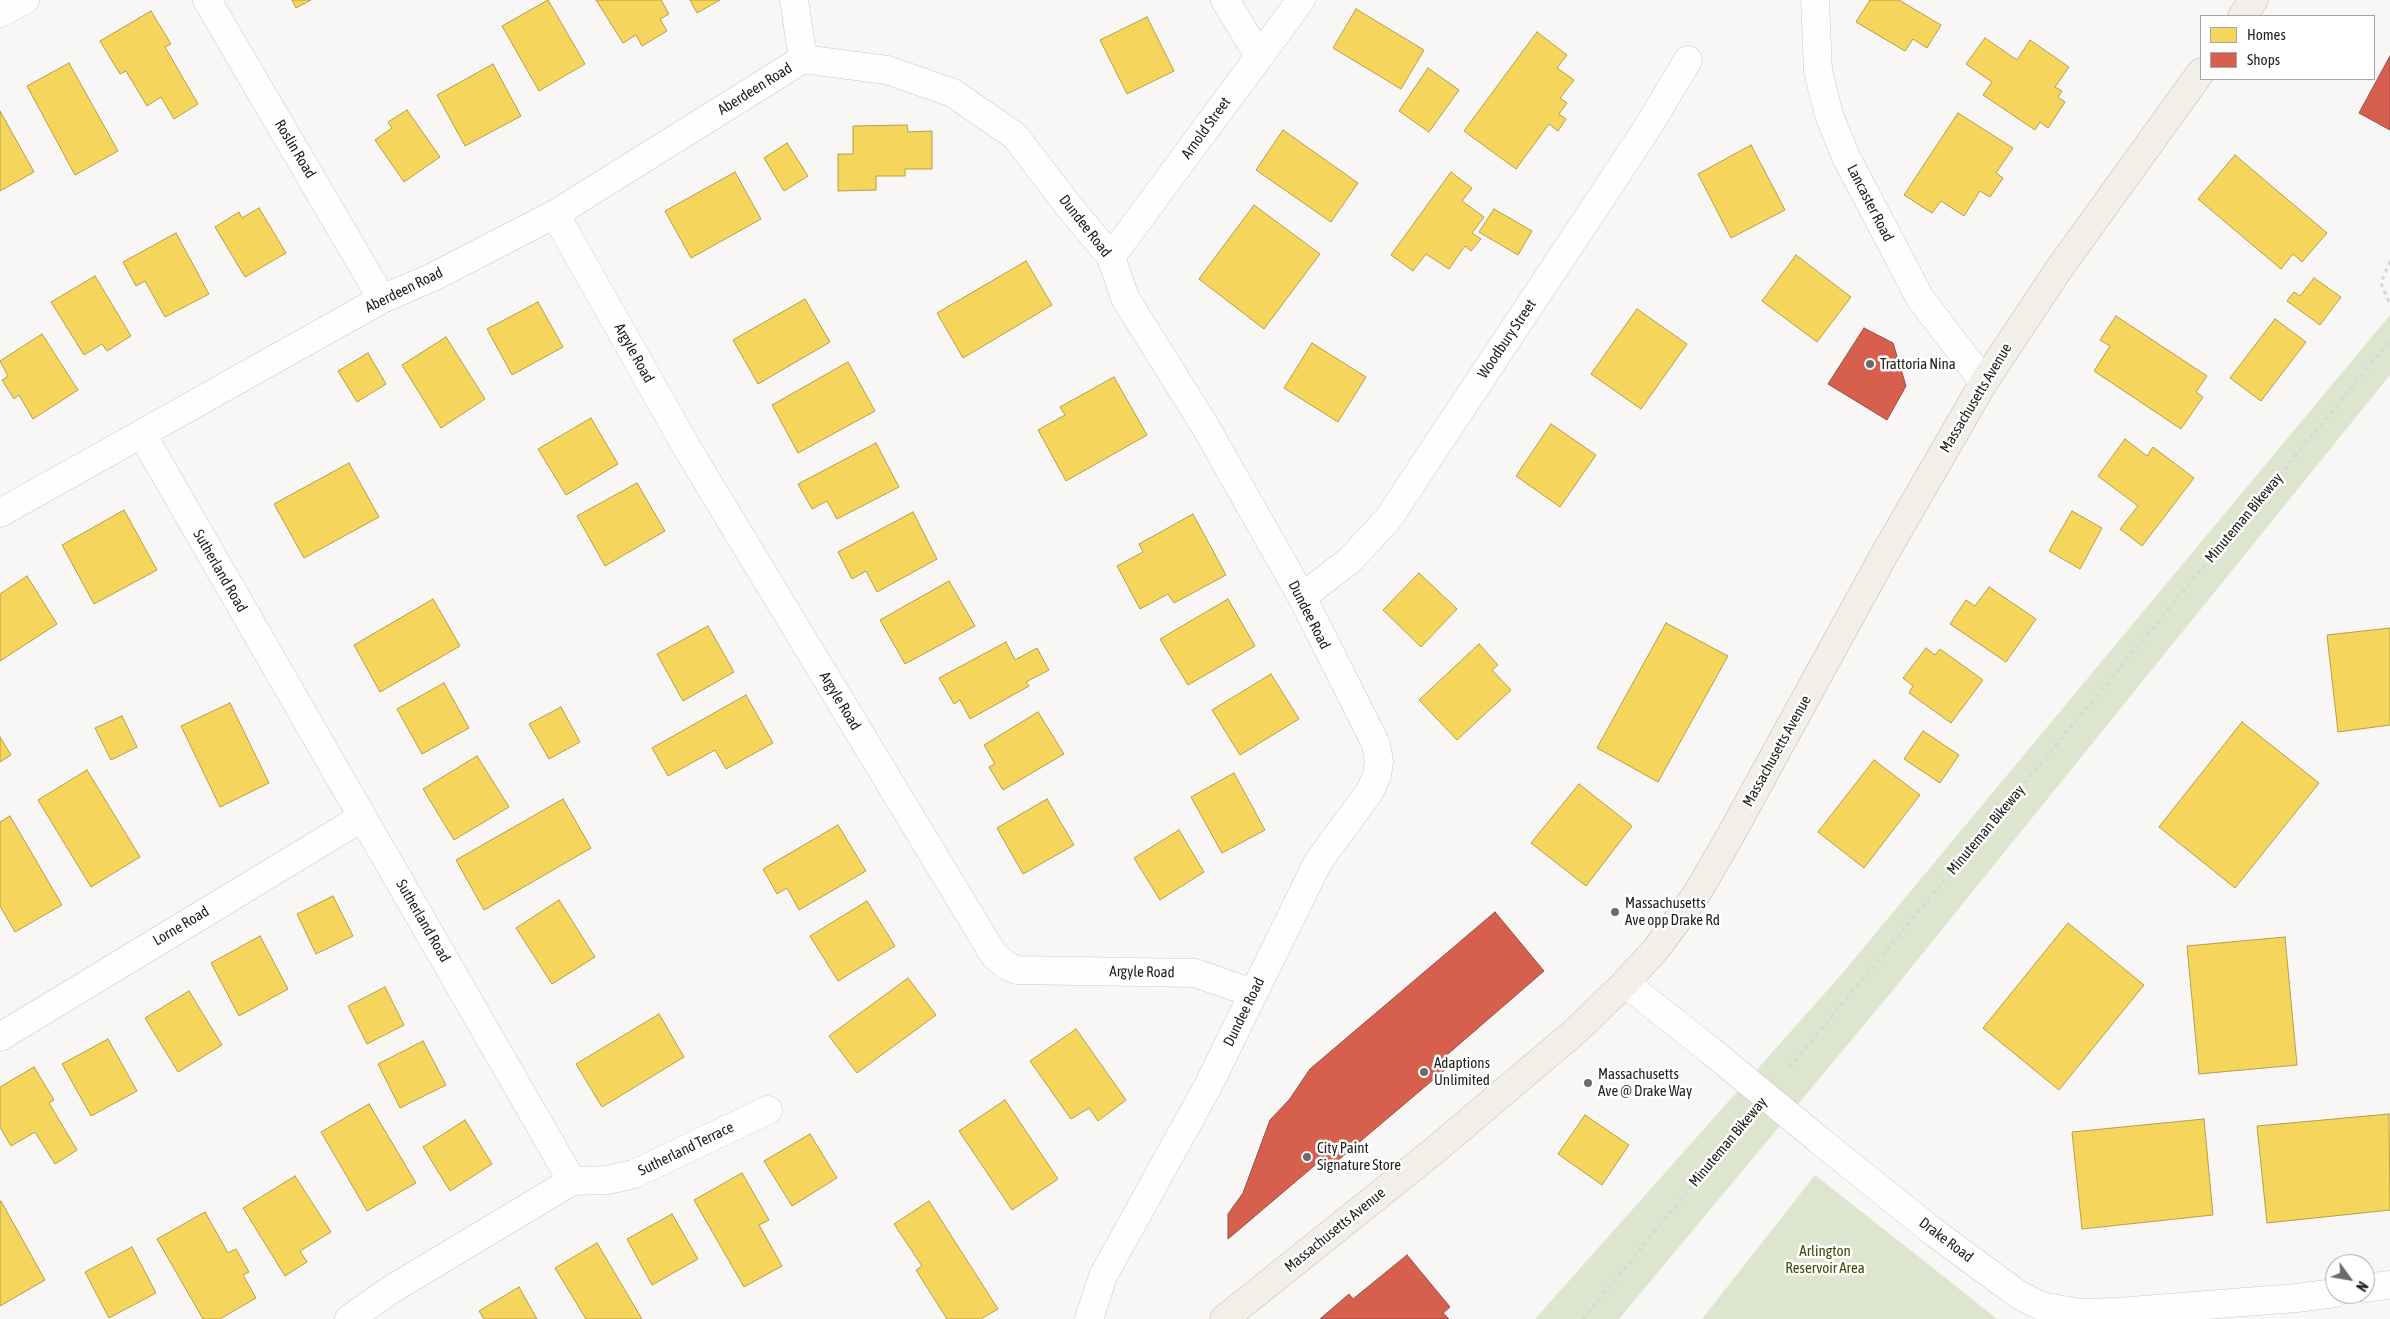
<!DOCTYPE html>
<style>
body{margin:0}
#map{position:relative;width:2390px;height:1319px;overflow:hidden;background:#f8f7f6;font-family:"Asap Condensed",sans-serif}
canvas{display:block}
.legend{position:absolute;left:2200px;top:15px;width:175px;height:65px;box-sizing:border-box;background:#fff;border:1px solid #a6a5a5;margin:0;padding:6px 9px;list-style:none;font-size:15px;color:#201f1e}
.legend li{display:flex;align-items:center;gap:10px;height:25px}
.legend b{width:25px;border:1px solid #a6a5a5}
.north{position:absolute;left:2325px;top:1254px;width:50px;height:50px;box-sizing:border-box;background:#fff;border:1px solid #a6a5a5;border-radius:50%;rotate:122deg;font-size:14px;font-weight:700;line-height:20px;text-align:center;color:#201f1e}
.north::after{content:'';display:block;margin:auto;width:18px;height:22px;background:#6c6b6a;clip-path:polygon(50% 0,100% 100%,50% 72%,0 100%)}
</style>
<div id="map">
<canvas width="2390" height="1319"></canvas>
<ul class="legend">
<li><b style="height:14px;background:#f6d55c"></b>Homes</li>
<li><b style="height:14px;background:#d6604d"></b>Shops</li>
</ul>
<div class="north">N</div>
</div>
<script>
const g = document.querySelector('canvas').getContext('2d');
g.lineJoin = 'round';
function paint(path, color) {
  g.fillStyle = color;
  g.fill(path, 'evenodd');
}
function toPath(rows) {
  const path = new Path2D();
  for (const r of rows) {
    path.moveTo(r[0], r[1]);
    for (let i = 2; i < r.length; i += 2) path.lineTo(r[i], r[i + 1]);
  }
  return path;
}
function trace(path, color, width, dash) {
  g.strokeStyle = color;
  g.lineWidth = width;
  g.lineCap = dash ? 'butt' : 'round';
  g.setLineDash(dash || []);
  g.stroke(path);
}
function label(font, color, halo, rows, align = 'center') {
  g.font = font + ' "Asap Condensed",sans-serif';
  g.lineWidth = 5;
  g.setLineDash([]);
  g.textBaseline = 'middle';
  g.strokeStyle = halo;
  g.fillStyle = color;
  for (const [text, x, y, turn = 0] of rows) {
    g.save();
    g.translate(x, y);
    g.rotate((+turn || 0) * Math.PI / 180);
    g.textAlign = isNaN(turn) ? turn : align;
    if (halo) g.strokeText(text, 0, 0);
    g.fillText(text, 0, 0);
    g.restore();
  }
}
paint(toPath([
 [2390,315,2390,375,1889,995,1619,1319,1535,1319,1840,976],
 [1815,1175,1933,1268,1997,1319,1702,1319]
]), '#dee5ce');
const homes = toPath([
 [292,0,311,0,296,8,292,0],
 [548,0,585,64,539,91,502,26,548,0],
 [596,0,661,0,669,14,660,19,667,31,642,46,636,35,623,43,596,0],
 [690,0,720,0,697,13,690,0],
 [1870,0,1899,0,1941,25,1927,48,1913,39,1905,51,1856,22,1870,0],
 [1356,9,1424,50,1401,89,1333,48,1356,9],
 [151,11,171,44,165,47,198,104,174,119,161,97,147,106,126,71,120,74,100,41,151,11],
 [1147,17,1174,71,1127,94,1100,40,1147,17],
 [1537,32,1567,55,1557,68,1574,80,1560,98,1567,103,1559,114,1566,119,1558,131,1549,124,1516,169,1464,131,1537,32],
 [1985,38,2017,60,2030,40,2069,67,2055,87,2062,91,2058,97,2065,102,2048,128,2040,122,2035,130,1983,95,1992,82,1966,64,1985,38],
 [69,63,118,151,75,175,27,86,69,63],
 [493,64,521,116,465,146,437,95,493,64],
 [1428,68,1459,90,1429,132,1399,111,1428,68],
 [407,110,440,157,404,182,375,140,392,128,388,122,407,110],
 [0,111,34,172,0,191,0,111],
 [1958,113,2013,148,1996,173,2003,178,1990,197,1980,191,1964,216,1941,201,1932,213,1904,195,1958,113],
 [907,125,908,132,932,131,932,169,905,169,905,176,876,176,876,190,838,191,838,154,853,154,853,126,907,125],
 [1283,130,1358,183,1331,222,1256,170,1283,130],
 [787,143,808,176,784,191,764,158,787,143],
 [1751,145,1785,210,1731,238,1698,174,1751,145],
 [2235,155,2327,233,2302,262,2293,254,2281,269,2198,199,2235,155],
 [735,172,761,219,691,258,665,211,735,172],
 [1451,172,1472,188,1462,201,1484,217,1472,233,1481,239,1471,251,1465,246,1449,269,1426,254,1413,271,1391,255,1451,172],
 [1254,205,1320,254,1264,329,1199,279,1254,205],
 [259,208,286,253,245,277,215,227,239,212,242,218,259,208],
 [1494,209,1532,231,1518,255,1479,232,1494,209],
 [176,233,209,294,165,317,145,281,136,286,123,262,176,233],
 [1796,255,1851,297,1817,342,1762,301,1796,255],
 [1026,261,1052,305,963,358,937,313,1026,261],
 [95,276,131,336,107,351,102,344,84,355,51,302,95,276],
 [2314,278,2341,297,2320,325,2287,301,2294,292,2300,296,2314,278],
 [805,299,830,342,758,384,733,340,805,299],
 [538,302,563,347,512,375,487,329,538,302],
 [1637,309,1687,344,1641,409,1591,374,1637,309],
 [2116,316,2207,376,2196,392,2203,397,2181,429,2094,371,2110,346,2100,340,2116,316],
 [2275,319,2306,342,2261,401,2230,378,2275,319],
 [42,334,78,390,33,419,19,395,14,399,2,380,8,376,0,361,42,334],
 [446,337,485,399,441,428,402,365,446,337],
 [1312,343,1366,377,1338,422,1284,388,1312,343],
 [368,353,386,384,357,402,338,371,368,353],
 [848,362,875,411,798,453,772,405,848,362],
 [1114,377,1147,435,1066,481,1038,430,1065,415,1060,407,1114,377],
 [591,418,618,464,566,495,538,449,591,418],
 [1551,424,1596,455,1560,507,1516,476,1551,424],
 [2125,439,2147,456,2153,447,2194,478,2142,546,2120,529,2138,506,2098,476,2125,439],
 [876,443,899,487,837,519,827,501,812,509,798,484,876,443],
 [349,463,379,517,304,558,274,504,349,463],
 [637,483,665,531,605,566,577,516,637,483],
 [124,510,157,570,94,604,62,545,124,510],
 [2072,511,2102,528,2080,569,2049,551,2072,511],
 [913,512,937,559,877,592,866,571,852,579,838,552,913,512],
 [1193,514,1226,575,1174,603,1168,594,1140,609,1117,566,1143,552,1139,544,1193,514],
 [1419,573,1457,609,1421,647,1383,610,1419,573],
 [27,576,57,624,0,661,0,594,27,576],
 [949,581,975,626,905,664,880,620,949,581],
 [1989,587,2036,619,2006,662,1950,624,1966,600,1975,606,1989,587],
 [433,599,460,646,380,692,354,645,433,599],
 [1228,599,1255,646,1188,685,1160,639,1228,599],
 [1666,623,1728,656,1658,782,1597,748,1666,623],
 [708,626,734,672,683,701,657,654,708,626],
 [2390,628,2390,725,2338,732,2327,635,2390,628],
 [1006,642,1015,660,1037,648,1049,670,1026,682,1029,686,970,719,960,700,954,704,939,678,1006,642],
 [1479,644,1498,665,1492,670,1511,690,1457,740,1419,700,1479,644],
 [1926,648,1935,655,1940,649,1983,680,1951,723,1909,693,1913,686,1903,678,1926,648],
 [1271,674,1299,719,1240,755,1212,710,1271,674],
 [444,683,469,728,422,754,397,709,444,683],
 [746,695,773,743,726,769,715,750,668,776,652,748,746,695],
 [230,703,269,783,220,807,181,726,230,703],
 [561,707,580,742,549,759,529,724,561,707],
 [1038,712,1064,754,1003,790,989,767,995,764,984,745,1038,712],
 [122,716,137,747,111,760,95,728,122,716],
 [2242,722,2319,783,2235,888,2159,827,2242,722],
 [1923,731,1959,755,1940,783,1904,759,1923,731],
 [0,737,11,755,0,762,0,737],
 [477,756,509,807,454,840,423,789,477,756],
 [1874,760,1920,795,1864,868,1818,832,1874,760],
 [87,770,140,857,91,887,38,800,87,770],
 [1234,773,1265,830,1222,853,1191,797,1234,773],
 [1579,784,1632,826,1586,886,1531,843,1579,784],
 [563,799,591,848,484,910,456,860,563,799],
 [1047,799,1074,845,1023,874,997,828,1047,799],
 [10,816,62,905,15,932,0,906,0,822,10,816],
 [838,825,866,871,799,910,787,888,777,894,763,869,838,825],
 [1179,830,1204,872,1160,900,1134,858,1179,830],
 [333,896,353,936,316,954,297,914,333,896],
 [559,900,595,957,552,984,516,928,559,900],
 [867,901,895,946,838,981,810,936,867,901],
 [2068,923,2144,985,2059,1090,1983,1028,2068,923],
 [260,936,288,989,239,1016,211,963,260,936],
 [2285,937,2297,1065,2199,1074,2187,946,2285,937],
 [908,978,936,1015,857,1073,829,1036,908,978],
 [385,987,404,1025,367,1044,348,1006,385,987],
 [189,991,222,1045,178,1072,145,1018,189,991],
 [659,1014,684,1057,602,1107,576,1064,659,1014],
 [1076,1029,1126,1100,1098,1121,1089,1108,1071,1119,1030,1061,1076,1029],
 [108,1039,137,1091,91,1116,62,1064,108,1039],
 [423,1041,446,1085,400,1108,378,1064,423,1041],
 [34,1067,54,1100,49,1103,77,1150,55,1164,35,1132,11,1146,0,1127,0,1087,34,1067],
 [1005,1100,1058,1179,1012,1210,959,1131,1005,1100],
 [369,1104,416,1183,367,1211,321,1132,369,1104],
 [2389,1114,2390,1210,2267,1223,2257,1126,2389,1114],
 [1585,1115,1629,1145,1602,1185,1558,1154,1585,1115],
 [2204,1119,2213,1215,2082,1229,2072,1132,2204,1119],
 [465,1120,492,1164,450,1191,423,1147,465,1120],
 [810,1134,837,1178,792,1206,764,1161,810,1134],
 [742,1173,769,1220,759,1225,782,1266,744,1287,694,1200,742,1173],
 [295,1176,331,1232,300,1251,307,1262,285,1276,243,1208,295,1176],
 [1,1201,45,1280,0,1306,0,1202,1,1201],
 [929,1201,998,1309,981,1319,947,1319,916,1270,922,1266,894,1224,929,1201],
 [205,1212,228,1253,236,1249,249,1272,243,1275,256,1298,220,1319,203,1319,157,1239,205,1212],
 [672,1214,698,1259,652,1285,627,1239,672,1214],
 [597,1243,642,1319,586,1319,555,1268,597,1243],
 [132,1247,156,1293,109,1318,85,1272,132,1247],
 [519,1287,537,1319,484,1319,479,1311,519,1287]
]);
paint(homes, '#f6d55c');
trace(homes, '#b69e49', 1);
const shops = toPath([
 [2390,56,2390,130,2359,113,2390,56],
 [1864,328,1893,343,1906,386,1887,420,1828,384,1864,328],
 [1495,912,1544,971,1441,1060,1447,1068,1330,1167,1321,1160,1228,1239,1228,1214,1243,1193,1270,1120,1289,1100,1310,1069,1495,912],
 [1407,1255,1450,1307,1443,1313,1449,1319,1320,1319,1349,1294,1353,1299,1407,1255]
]);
paint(shops, '#d6604d');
trace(shops, '#9f4c3f', 1);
const street = toPath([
 [207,0,382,299],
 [794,0,803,59],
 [1225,0,1259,56],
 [1815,0,1818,71,1829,115,1846,157,1920,298,1984,382],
 [0,13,25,0],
 [803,59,887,70,953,93,1015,136,1067,204,1111,257,1125,298,1205,426,1302,597,1376,744,1379,762,1377,775,1370,791,1318,862,1208,1086,1103,1276,1089,1319],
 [555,214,687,448,994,955,1007,966,1017,970,1195,973,1253,993],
 [1111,257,1301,0],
 [142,434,572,1181,392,1289,349,1319],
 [0,513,382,299,433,277,555,214,803,59],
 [1302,597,1350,560,1388,519,1646,130,1688,60],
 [1625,983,1711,1051],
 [0,1037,363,817],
 [1819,1140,1931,1230,2019,1295,2041,1306,2079,1313,2118,1312,2296,1298,2335,1293],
 [572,1181,608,1180,634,1174,768,1110],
 [2365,1288,2390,1285]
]);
const primary = toPath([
 [2242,16,2254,0],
 [1224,1319,1435,1150,1578,1029,1625,983,1656,949,1696,895,1729,838,1884,555,1984,382,2059,269,2201,72]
]);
trace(street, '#cac9c8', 29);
trace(primary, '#bcb7ac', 29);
trace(toPath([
 [2390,261,2381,283,2390,305],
 [1790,1067,2390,341],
 [1583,1319,1743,1124]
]), '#d8d8d7', 3, [4, 4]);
trace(street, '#fefefe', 28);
trace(primary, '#f2efe9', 28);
const streetBridge = toPath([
 [1711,1051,1819,1140]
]);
trace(streetBridge, '#cac9c8', 29, []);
trace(streetBridge, '#fefefe', 28);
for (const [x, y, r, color] of [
 [1870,364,5,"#6c6b6a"],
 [1615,912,5,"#6c6b6a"],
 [1424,1072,5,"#6c6b6a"],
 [1588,1083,5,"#6c6b6a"],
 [1307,1157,5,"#6c6b6a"]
]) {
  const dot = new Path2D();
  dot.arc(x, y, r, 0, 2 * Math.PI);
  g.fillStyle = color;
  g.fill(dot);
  trace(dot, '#fff', 2);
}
label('15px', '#201f1e', '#fff', [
 ["Aberdeen Road",755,89,-32],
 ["Arnold Street",1206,128,-54],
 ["Roslin Road",295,149,59],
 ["Lancaster Road",1870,203,63],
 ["Dundee Road",1085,226,52],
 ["Aberdeen Road",404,290,-26],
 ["Woodbury Street",1507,339,-56],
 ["Argyle Road",634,353,61],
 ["Massachusetts Avenue",1976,398,-59],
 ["Minuteman Bikeway",2244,518,-50],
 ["Sutherland Road",220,571,60],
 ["Dundee Road",1309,615,63],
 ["Argyle Road",840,701,59],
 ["Massachusetts Avenue",1777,751,-61],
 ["Minuteman Bikeway",1986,830,-50],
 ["Sutherland Road",423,921,60],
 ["Lorne Road",181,926,-31],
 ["Argyle Road",1142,972,1],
 ["Dundee Road",1244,1012,-64],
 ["Minuteman Bikeway",1728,1142,-50],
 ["Sutherland Terrace",686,1149,-26],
 ["Massachusetts Avenue",1335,1230,-39],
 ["Drake Road",1946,1240,37]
]);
label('15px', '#201f1e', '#fff', [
 ["Trattoria Nina",1880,364],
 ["Massachusetts",1625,903],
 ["Ave opp Drake Rd",1625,920],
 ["Adaptions",1434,1063],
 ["Unlimited",1434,1080],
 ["Massachusetts",1598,1074],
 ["Ave @ Drake Way",1598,1091],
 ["City Paint",1317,1148],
 ["Signature Store",1317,1165]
], 'left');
label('15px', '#3c4c05', '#fff', [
 ["Arlington",1825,1251],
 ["Reservoir Area",1825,1268]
]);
</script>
